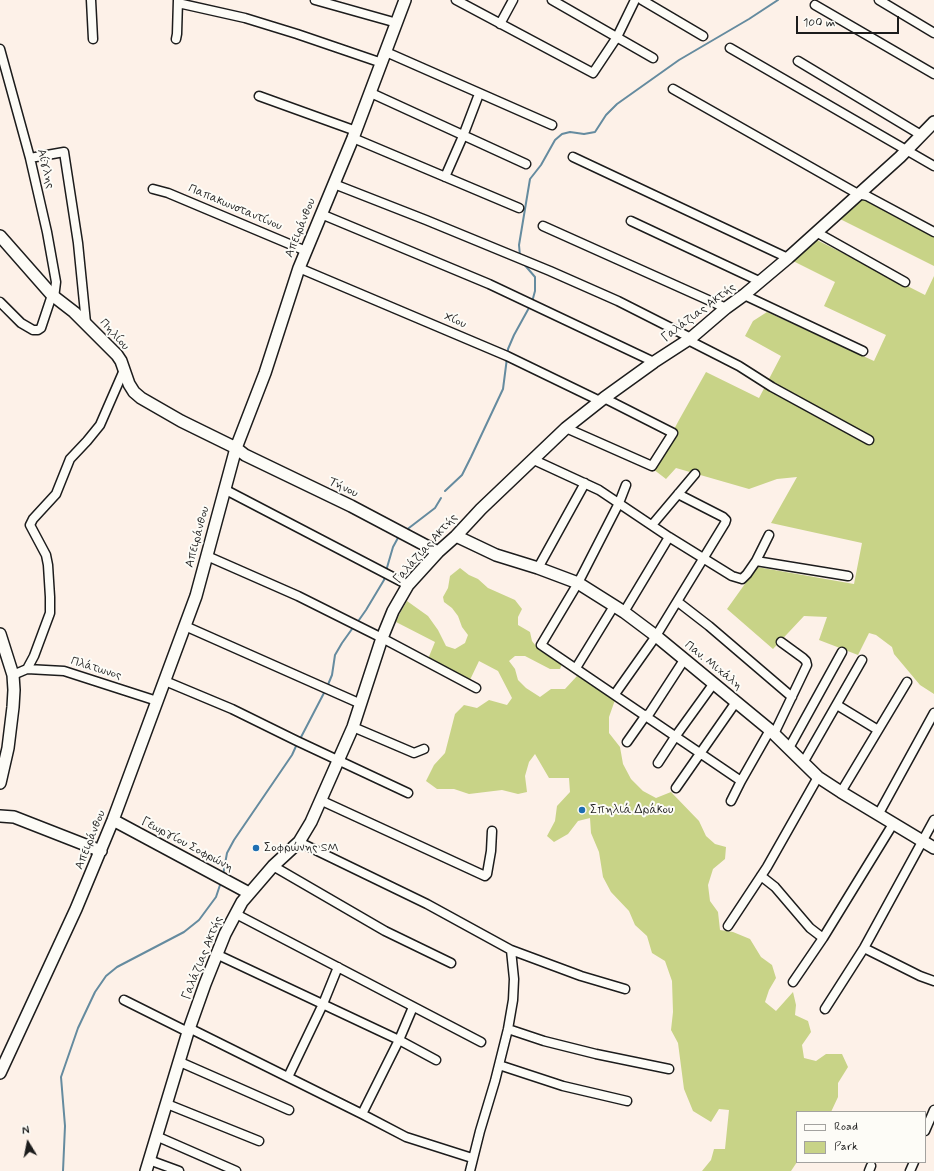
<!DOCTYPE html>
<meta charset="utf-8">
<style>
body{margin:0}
#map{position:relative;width:934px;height:1171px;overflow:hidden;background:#fdf1e8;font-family:Mynerve,sans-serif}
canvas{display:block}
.legend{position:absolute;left:796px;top:1111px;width:130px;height:52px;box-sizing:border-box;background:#fdfcf7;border:1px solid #a3a29f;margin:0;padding:5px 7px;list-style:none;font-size:12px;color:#1c1c1c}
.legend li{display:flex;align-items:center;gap:8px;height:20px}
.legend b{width:20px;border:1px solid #a3a29f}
.north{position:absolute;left:8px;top:1123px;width:40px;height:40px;-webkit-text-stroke:3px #fdfcf7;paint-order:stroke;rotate:350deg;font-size:11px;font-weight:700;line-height:16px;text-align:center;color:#1c1c1c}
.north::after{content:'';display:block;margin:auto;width:14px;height:18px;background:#1c1c1c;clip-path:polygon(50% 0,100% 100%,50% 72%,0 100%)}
.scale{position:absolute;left:796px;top:16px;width:103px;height:18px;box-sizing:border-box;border:2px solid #1c1c1c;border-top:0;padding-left:5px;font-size:12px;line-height:14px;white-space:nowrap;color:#1c1c1c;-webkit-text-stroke:3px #fdfcf7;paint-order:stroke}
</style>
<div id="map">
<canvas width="934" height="1171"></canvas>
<ul class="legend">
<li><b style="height:5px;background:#fdfcf7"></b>Road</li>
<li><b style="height:11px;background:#c8d387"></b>Park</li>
</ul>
<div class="north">N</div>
<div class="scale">100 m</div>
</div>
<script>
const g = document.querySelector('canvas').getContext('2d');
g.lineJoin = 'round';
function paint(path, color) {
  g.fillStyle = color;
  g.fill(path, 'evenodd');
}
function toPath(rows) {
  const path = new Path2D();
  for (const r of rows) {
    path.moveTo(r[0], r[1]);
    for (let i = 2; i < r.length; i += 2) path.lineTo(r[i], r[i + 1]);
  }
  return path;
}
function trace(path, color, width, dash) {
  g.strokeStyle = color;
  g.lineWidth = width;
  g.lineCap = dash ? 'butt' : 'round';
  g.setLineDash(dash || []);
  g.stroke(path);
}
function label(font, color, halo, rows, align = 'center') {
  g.font = font + ' Mynerve,sans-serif';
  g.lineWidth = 4;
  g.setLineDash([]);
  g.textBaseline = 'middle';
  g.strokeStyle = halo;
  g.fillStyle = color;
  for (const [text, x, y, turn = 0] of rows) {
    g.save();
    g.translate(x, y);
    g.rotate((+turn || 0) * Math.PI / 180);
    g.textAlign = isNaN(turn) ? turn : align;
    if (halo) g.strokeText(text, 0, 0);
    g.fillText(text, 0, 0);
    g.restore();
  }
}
paint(toPath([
 [861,199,868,200,934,236,934,266,838,218],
 [815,239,925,295,934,276,934,694,920,685,894,654,892,647,876,635,869,633,858,655,819,640,827,617,804,616,773,649,727,609,757,567,854,584,862,543,771,523,797,477,777,479,749,489,676,468,666,479,653,469,679,420,706,372,759,398,781,356,745,336,753,321,767,312,874,361,886,335,824,306,835,282,793,261],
 [460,568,469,575,478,579,488,588,515,600,522,609,518,617,518,625,530,632,532,641,539,650,562,664,560,669,550,669,525,656,515,656,509,661,515,669,518,680,526,688,540,697,551,689,565,689,577,676,615,700,609,717,609,733,620,747,623,764,631,779,643,791,656,798,671,792,699,821,706,836,715,844,726,847,725,859,713,869,708,885,710,901,718,912,720,930,733,932,750,939,761,957,772,965,776,978,769,990,765,1002,776,1011,793,992,796,1005,795,1015,808,1021,811,1032,802,1045,804,1058,816,1061,826,1054,842,1054,848,1067,838,1083,838,1097,831,1112,797,1112,797,1162,791,1171,702,1171,711,1160,714,1149,725,1149,729,1110,719,1109,711,1122,693,1111,684,1089,678,1043,671,1030,673,1012,672,981,665,961,652,953,647,936,635,925,629,911,611,892,603,877,599,852,591,833,590,818,578,821,568,834,554,842,547,836,555,821,557,806,570,792,569,778,549,778,535,754,529,762,525,776,527,792,518,794,502,790,469,794,454,789,437,789,426,781,434,765,445,753,455,714,464,705,477,708,489,700,507,705,512,698,498,671,479,661,469,682,428,659,435,642,396,622,401,611,407,601,428,616,438,630,446,646,455,649,465,643,468,635,462,627,458,616,452,608,444,602,443,597,448,588,450,576]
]), '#c8d387');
trace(toPath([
 [520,256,519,245,530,179,541,165,555,140,562,134,570,132,584,134,595,132,606,115,617,104,679,60,749,19,778,0],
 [523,263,535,277,535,291,532,302],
 [508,354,508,349,514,335,530,306],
 [445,491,462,475,471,457,503,389,507,358],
 [405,531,435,508,441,498],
 [386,571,393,547,399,536],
 [359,620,366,610,384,580,385,576],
 [327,687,332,675,335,655,342,643,352,629],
 [299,741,325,691],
 [223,875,227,853,234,840,292,755,297,744],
 [63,1171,65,1126,61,1077,78,1028,95,992,106,976,117,967,184,932,199,920,216,897,220,885]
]), '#658b9f', 2);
const street = toPath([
 [91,0,93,39],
 [315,0,397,23],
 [456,0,593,73,617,37,635,0],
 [552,0,653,58],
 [642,0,703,36],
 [879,0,934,33],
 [178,3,245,18,297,34,382,63],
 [815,5,934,74],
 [500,24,513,0],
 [176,39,177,34,178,0],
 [730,48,934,166],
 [0,49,30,158,47,232,56,282,54,298],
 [386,52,552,125],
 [798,61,921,135],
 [673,89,858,194,867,196,934,232],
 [371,93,526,164],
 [259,96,356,131],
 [353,138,519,208],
 [573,157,788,258],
 [30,158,64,152,78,243,86,323],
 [445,177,463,136,479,94],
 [334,184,426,220,550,271,618,301,691,338],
 [153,189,168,193,306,251],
 [321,214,489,284,654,362],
 [631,221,759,281],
 [543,226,726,308],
 [816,232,905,282],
 [299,268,507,356,600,401],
 [744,295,863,351],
 [0,302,21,323,33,330,38,330,41,328,52,295],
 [688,340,739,366,772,387,869,440],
 [566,428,652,466,673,433,604,398],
 [534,460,599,490,669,537,732,576,742,579,747,574,756,561,848,576],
 [626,485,619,503,578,583,541,645,741,781,770,730],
 [224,489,408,585],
 [652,525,695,474],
 [207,556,298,596,382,638,476,688],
 [756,561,769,535],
 [538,568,585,483],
 [678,602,709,626,792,697],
 [624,612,669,537],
 [185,626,361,704],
 [576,668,614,606],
 [27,669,64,671,157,701],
 [13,675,27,669,34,656,50,613,50,597,48,565,46,555,30,525,33,519,56,494,70,459,87,441,100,425,124,370],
 [165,681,232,709,297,741,408,793],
 [615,694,656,636,725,523,726,520,723,517,678,494],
 [837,705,878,730],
 [647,717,684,660],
 [353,727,414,753,424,749],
 [774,734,807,665,806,661,803,658,781,642],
 [627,742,646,715],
 [789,748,842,652],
 [658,763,675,737,714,683],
 [803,763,862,660],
 [676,788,736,702],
 [841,792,907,682],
 [320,800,485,876,487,874,491,851,492,831],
 [731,801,741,781],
 [878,815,934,713],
 [299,842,427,904,511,950,514,979,513,1000,508,1029,495,1081,480,1131,470,1171],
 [273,866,385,931,451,963],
 [761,876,775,887,810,928,823,938],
 [236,914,481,1042],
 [728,926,767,867,818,777],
 [864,948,920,976,934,981],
 [511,950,581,976,625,989],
 [216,954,399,1040,436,1060],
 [793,982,823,938,893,824],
 [124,1000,188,1032],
 [825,1009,864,948,934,820],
 [189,1028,362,1114,406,1137,472,1158],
 [508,1029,544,1041,596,1054,669,1069],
 [180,1062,289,1110],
 [499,1065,563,1086,627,1101],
 [288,1077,323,1004,338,967],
 [167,1104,259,1141],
 [362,1114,399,1040,413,1007],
 [925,1131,934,1110],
 [156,1136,236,1171],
 [149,1160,179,1171],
 [869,1171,871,1166],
 [910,1171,914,1162]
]);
const secondary = toPath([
 [0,236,52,295,74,312,117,355,121,361,129,384,134,392,141,398,181,421,236,448,245,455,351,506,438,552],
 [456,536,496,555,538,568,578,583,624,612,656,636,770,730,818,777,841,792,934,848],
 [0,634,13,675,14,690,13,707,8,748,0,783],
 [0,816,14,817,101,851],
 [113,820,249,893],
 [0,1073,76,909,113,820,196,596,236,448,265,373,299,268,353,138,405,0],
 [146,1171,188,1032,205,984,225,934,242,902,273,866,299,842,311,822,353,727,382,638,393,611,408,585,438,552,456,536,481,509,566,428,604,398,654,362,691,338,726,308,744,295,788,258,900,157,934,122]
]);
trace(street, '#1c1c1c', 11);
trace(secondary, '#1c1c1c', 14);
trace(street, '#fdfcf7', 8);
trace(secondary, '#fdfcf7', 11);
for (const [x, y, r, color] of [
 [582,810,4,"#1f6fb2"],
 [256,848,4,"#1f6fb2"]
]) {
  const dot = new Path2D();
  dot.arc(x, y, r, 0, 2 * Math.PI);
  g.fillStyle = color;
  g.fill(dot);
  trace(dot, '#fdfcf7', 1.5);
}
label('12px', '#1c1c1c', '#fdfcf7', [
 ["Αίγλης",45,169,76],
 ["Παπακωνσταντίνου",235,208,23],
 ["Απειράνθου",301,228,-68],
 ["Γαλάζιας Ακτής",699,313,-37],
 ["Χίου",455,321,23],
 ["Πηλίου",114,335,48],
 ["Τήνου",343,488,26],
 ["Απειράνθου",198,537,-75],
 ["Γαλάζιας Ακτής",426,549,-48],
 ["Παν. Μιχάλη",713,666,39],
 ["Πλάτωνος",96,669,17],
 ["Απειράνθου",91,840,-68],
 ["Γεωργίου Σοφρώνη",187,845,28],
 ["Γαλάζιας Ακτής",203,958,-68]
]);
label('12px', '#1c1c1c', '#fdfcf7', [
 ["Σπηλιά Δράκου",590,810],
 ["Σοφρώνης SM",264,848]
], 'left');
</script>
